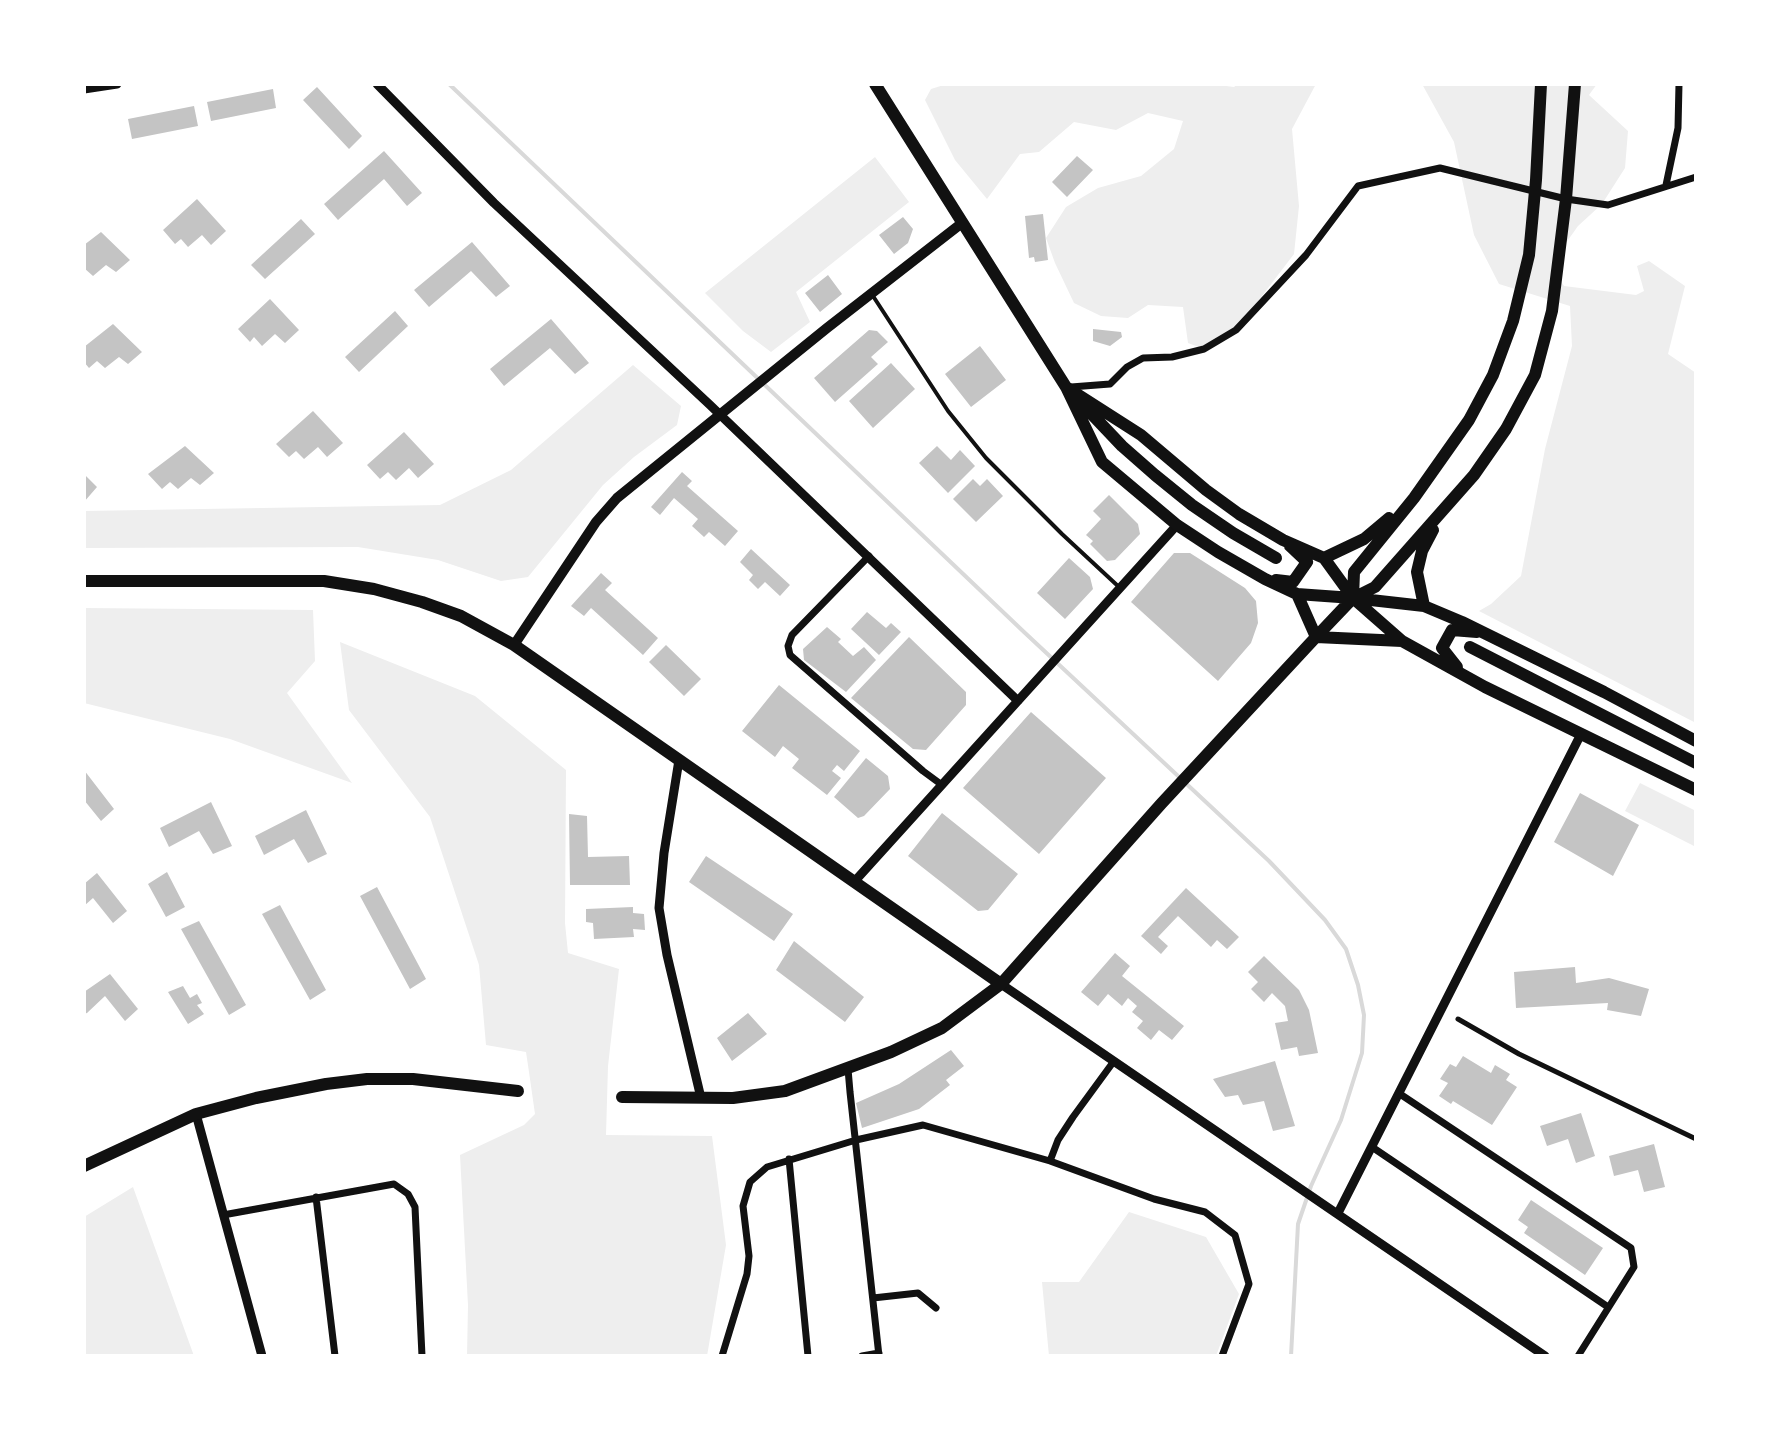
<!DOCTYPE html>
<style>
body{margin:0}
#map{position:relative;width:1780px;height:1440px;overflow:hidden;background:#fff;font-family:Figtree,sans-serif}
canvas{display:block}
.frame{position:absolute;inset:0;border:86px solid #fff;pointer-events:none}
</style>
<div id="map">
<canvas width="1780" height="1440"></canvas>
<div class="frame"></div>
</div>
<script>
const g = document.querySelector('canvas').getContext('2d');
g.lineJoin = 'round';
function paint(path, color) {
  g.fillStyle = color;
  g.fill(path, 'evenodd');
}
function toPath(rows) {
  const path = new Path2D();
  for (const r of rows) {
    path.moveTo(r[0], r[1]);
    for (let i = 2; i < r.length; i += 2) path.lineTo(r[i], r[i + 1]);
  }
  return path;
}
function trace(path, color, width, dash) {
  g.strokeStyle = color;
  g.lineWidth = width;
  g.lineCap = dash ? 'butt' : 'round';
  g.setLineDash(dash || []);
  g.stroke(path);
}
paint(toPath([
 [947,84,1211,84,1234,87,1238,84,1316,84,1292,129,1299,206,1294,254,1236,330,1204,349,1188,343,1183,307,1148,305,1128,318,1101,316,1074,303,1055,263,1046,238,1066,207,1098,188,1141,176,1174,149,1183,121,1148,113,1116,130,1074,122,1039,152,1020,154,987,199,955,160,925,100,931,89],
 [1422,84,1597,84,1589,95,1628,131,1625,168,1602,204,1578,226,1556,257,1556,274,1564,286,1636,295,1644,291,1637,266,1649,261,1685,286,1668,354,1696,373,1696,723,1479,611,1491,604,1521,576,1545,449,1572,346,1570,306,1499,284,1474,235,1454,142],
 [875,157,909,202,796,292,810,322,771,352,743,331,705,293],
 [633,365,681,406,677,425,634,457,603,485,528,577,501,581,438,560,358,547,84,548,84,511,440,505,511,470],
 [84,608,313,610,315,661,287,693,352,783,230,739,84,703],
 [340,642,475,696,566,770,565,923,568,953,619,969,608,1066,606,1135,712,1136,726,1245,707,1356,467,1356,468,1305,460,1155,524,1125,535,1114,529,1072,526,1052,486,1045,479,965,430,817,349,710],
 [1640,783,1696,811,1696,847,1625,811],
 [133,1187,194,1356,84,1356,84,1217],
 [1129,1212,1206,1237,1239,1294,1216,1356,1049,1356,1042,1282,1079,1282]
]), '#eee');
trace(toPath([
 [449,84,1024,632,1269,861,1325,920,1346,949,1358,985,1364,1015,1362,1053,1341,1120,1311,1186,1298,1224,1291,1356]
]), '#d9d9d9', 4);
paint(toPath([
 [317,87,362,136,349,149,303,100],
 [273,89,276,108,211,121,207,102],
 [194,106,198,126,132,139,128,119],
 [384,151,422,193,407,206,384,179,338,220,324,204],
 [1077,156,1093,170,1067,197,1052,182],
 [197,199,226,231,211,245,202,235,188,247,181,239,175,244,163,230],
 [1043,214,1048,260,1035,262,1034,257,1029,258,1025,216],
 [903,217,913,229,908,243,894,254,879,235],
 [301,219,315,234,265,279,251,265],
 [101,232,130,260,116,272,106,265,93,276,84,268,84,245],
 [472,242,510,286,496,297,471,271,429,307,414,290],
 [828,275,842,294,820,312,805,293],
 [270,299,299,330,285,343,275,334,262,346,254,337,250,342,238,329],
 [395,311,408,326,359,372,345,357],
 [551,319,589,363,575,374,550,348,504,386,490,369],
 [113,324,142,352,128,364,119,357,105,368,97,361,89,368,84,362,84,347],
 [1093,329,1121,332,1122,337,1110,346,1093,341],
 [869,330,877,331,888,342,871,357,878,364,835,402,814,378],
 [980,346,1006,380,971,407,945,374],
 [891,363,915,389,873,428,849,401],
 [313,411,343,443,327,457,318,447,304,459,296,451,289,457,276,444],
 [404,432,434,464,418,478,409,468,396,480,388,472,380,479,367,465],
 [185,446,214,473,200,485,191,478,178,489,170,482,162,489,148,474],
 [937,446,951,460,960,450,975,466,948,493,919,463],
 [682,472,692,481,687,486,738,531,725,546,709,532,704,537,692,526,698,519,674,498,660,515,651,507],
 [84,474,97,487,84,502],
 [973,479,980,486,987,479,1003,496,976,522,953,499],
 [1109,495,1138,524,1140,534,1115,560,1107,561,1090,544,1093,541,1086,535,1101,519,1093,511],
 [751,549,790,585,780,596,765,582,758,589,749,580,753,575,740,562],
 [1174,553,1190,553,1245,588,1256,601,1258,623,1251,643,1218,681,1131,602],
 [1069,558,1090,577,1093,589,1065,619,1037,593],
 [601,573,612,583,605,590,658,638,643,655,591,608,584,616,571,606],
 [867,612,886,628,891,623,901,632,879,655,851,629],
 [827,627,841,639,838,642,853,656,864,647,876,660,846,692,804,660,803,649],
 [909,637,966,692,966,705,926,750,913,749,851,698],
 [666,645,701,679,684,696,649,662],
 [779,685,860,751,844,771,837,765,832,771,841,778,827,795,792,768,799,759,783,746,775,757,742,731],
 [1031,712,1106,778,1039,854,963,788],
 [866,758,888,776,890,789,864,816,858,818,834,797],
 [84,770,114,809,101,821,84,800],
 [1580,793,1639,825,1613,876,1554,842],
 [211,802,232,846,213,854,199,831,169,847,160,828],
 [306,810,327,854,308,863,294,839,264,855,255,836],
 [942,813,1018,874,988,910,978,911,908,856],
 [569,814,587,816,588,857,629,856,630,885,570,885],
 [706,856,793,914,774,941,689,882],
 [167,872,185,907,166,917,148,884],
 [97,873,127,911,113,923,93,898,84,906,84,884],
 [377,887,426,979,410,989,360,896],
 [1186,888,1239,937,1227,949,1217,940,1211,947,1178,916,1158,937,1168,946,1161,954,1141,936],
 [280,905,326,990,310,1000,262,914],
 [633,907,633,913,644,914,645,930,633,929,634,937,594,939,593,923,586,922,586,909],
 [199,921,246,1005,229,1015,181,929],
 [794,941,864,997,845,1022,776,970],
 [1115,953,1130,966,1122,976,1184,1026,1172,1040,1159,1030,1151,1040,1137,1028,1143,1021,1132,1012,1137,1006,1128,998,1122,1006,1108,994,1098,1006,1081,992],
 [1264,956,1299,990,1309,1010,1318,1053,1299,1056,1297,1047,1281,1050,1275,1023,1288,1021,1285,1006,1272,993,1264,1002,1251,989,1258,982,1248,972],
 [1575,967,1576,983,1609,978,1649,989,1641,1016,1607,1010,1608,1003,1516,1008,1514,972],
 [110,974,138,1009,125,1021,105,996,87,1013,84,1014,84,992],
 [183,986,190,998,197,994,202,1003,197,1005,204,1014,188,1024,168,992],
 [748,1013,767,1034,732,1061,717,1038],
 [951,1050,964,1066,946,1080,950,1085,919,1109,862,1128,856,1103,899,1084],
 [1463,1056,1491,1073,1495,1065,1510,1074,1506,1080,1517,1087,1492,1125,1453,1101,1451,1104,1439,1096,1448,1083,1440,1079,1450,1064,1456,1067],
 [1275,1061,1295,1126,1273,1131,1264,1101,1243,1105,1238,1095,1225,1097,1213,1079],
 [1581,1113,1595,1156,1576,1163,1568,1139,1547,1146,1540,1126],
 [1654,1144,1665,1187,1644,1192,1638,1170,1614,1176,1609,1156],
 [1531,1200,1603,1248,1585,1275,1524,1233,1528,1227,1518,1220]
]), '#c4c4c4');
trace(toPath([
 [873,296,948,411,986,458,1062,534,1119,587]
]), '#111', 4);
trace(toPath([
 [1458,1019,1519,1054,1696,1139]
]), '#111', 5);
trace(toPath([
 [1666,185,1678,128,1679,84],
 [1071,387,1110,384,1127,367,1143,358,1172,357,1204,349,1236,330,1306,255,1358,186,1440,168,1566,199,1608,205,1696,177],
 [869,556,792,635,788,646,790,655,923,771,942,785],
 [848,1069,850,1092,879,1356],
 [1400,1094,1631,1248,1634,1267,1578,1356],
 [1372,1147,1608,1307],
 [789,1159,808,1356],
 [1050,1161,1058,1140,1073,1117,1114,1061],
 [316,1197,335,1356],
 [223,1215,394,1184,408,1194,415,1207,422,1356],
 [873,1298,918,1293,936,1308],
 [722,1356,747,1274,749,1256,743,1206,750,1182,767,1167,856,1140,923,1125,1050,1161,1154,1199,1205,1212,1235,1235,1249,1284,1222,1356],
 [862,1356,879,1353]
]), '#111', 7);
trace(toPath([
 [377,84,494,203,710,405,1018,701],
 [84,89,117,84],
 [679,760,664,853,659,908,667,955,701,1098],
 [854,882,1177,525],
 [1001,984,1545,1356],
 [196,1114,262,1356],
 [1338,1213,1581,734]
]), '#111', 9);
trace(toPath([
 [514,645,596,522,617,498,827,328,962,223]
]), '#111', 10);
trace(toPath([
 [875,84,1066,387,1122,446,1155,475,1192,505,1233,533,1276,558],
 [1066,387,1141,435,1206,490,1239,514,1283,540,1324,558,1353,598,1402,641,1485,687,1696,790],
 [1066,387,1102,462,1177,525,1218,552,1265,579,1297,594,1353,598,1424,606,1462,622,1604,692,1696,741],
 [1324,558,1364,539,1389,518],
 [1276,580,1293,582,1307,562,1290,546],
 [84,581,324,581,374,589,422,602,461,616,514,645,1001,984],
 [1297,594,1316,637,1402,641],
 [1353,598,1354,572,1414,498,1469,420,1493,375,1513,321,1529,255,1536,180,1541,84],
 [1424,606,1417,572,1422,551,1433,530],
 [1470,647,1696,763],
 [1457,667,1442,648,1452,630,1477,632],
 [622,1097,733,1098,785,1091,891,1052,942,1028,1001,984,1161,804,1316,637,1353,598,1375,587,1474,475,1506,429,1535,375,1552,311,1566,199,1575,84],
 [84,1166,196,1114,256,1098,326,1084,367,1079,413,1079,518,1091]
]), '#111', 12);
</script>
